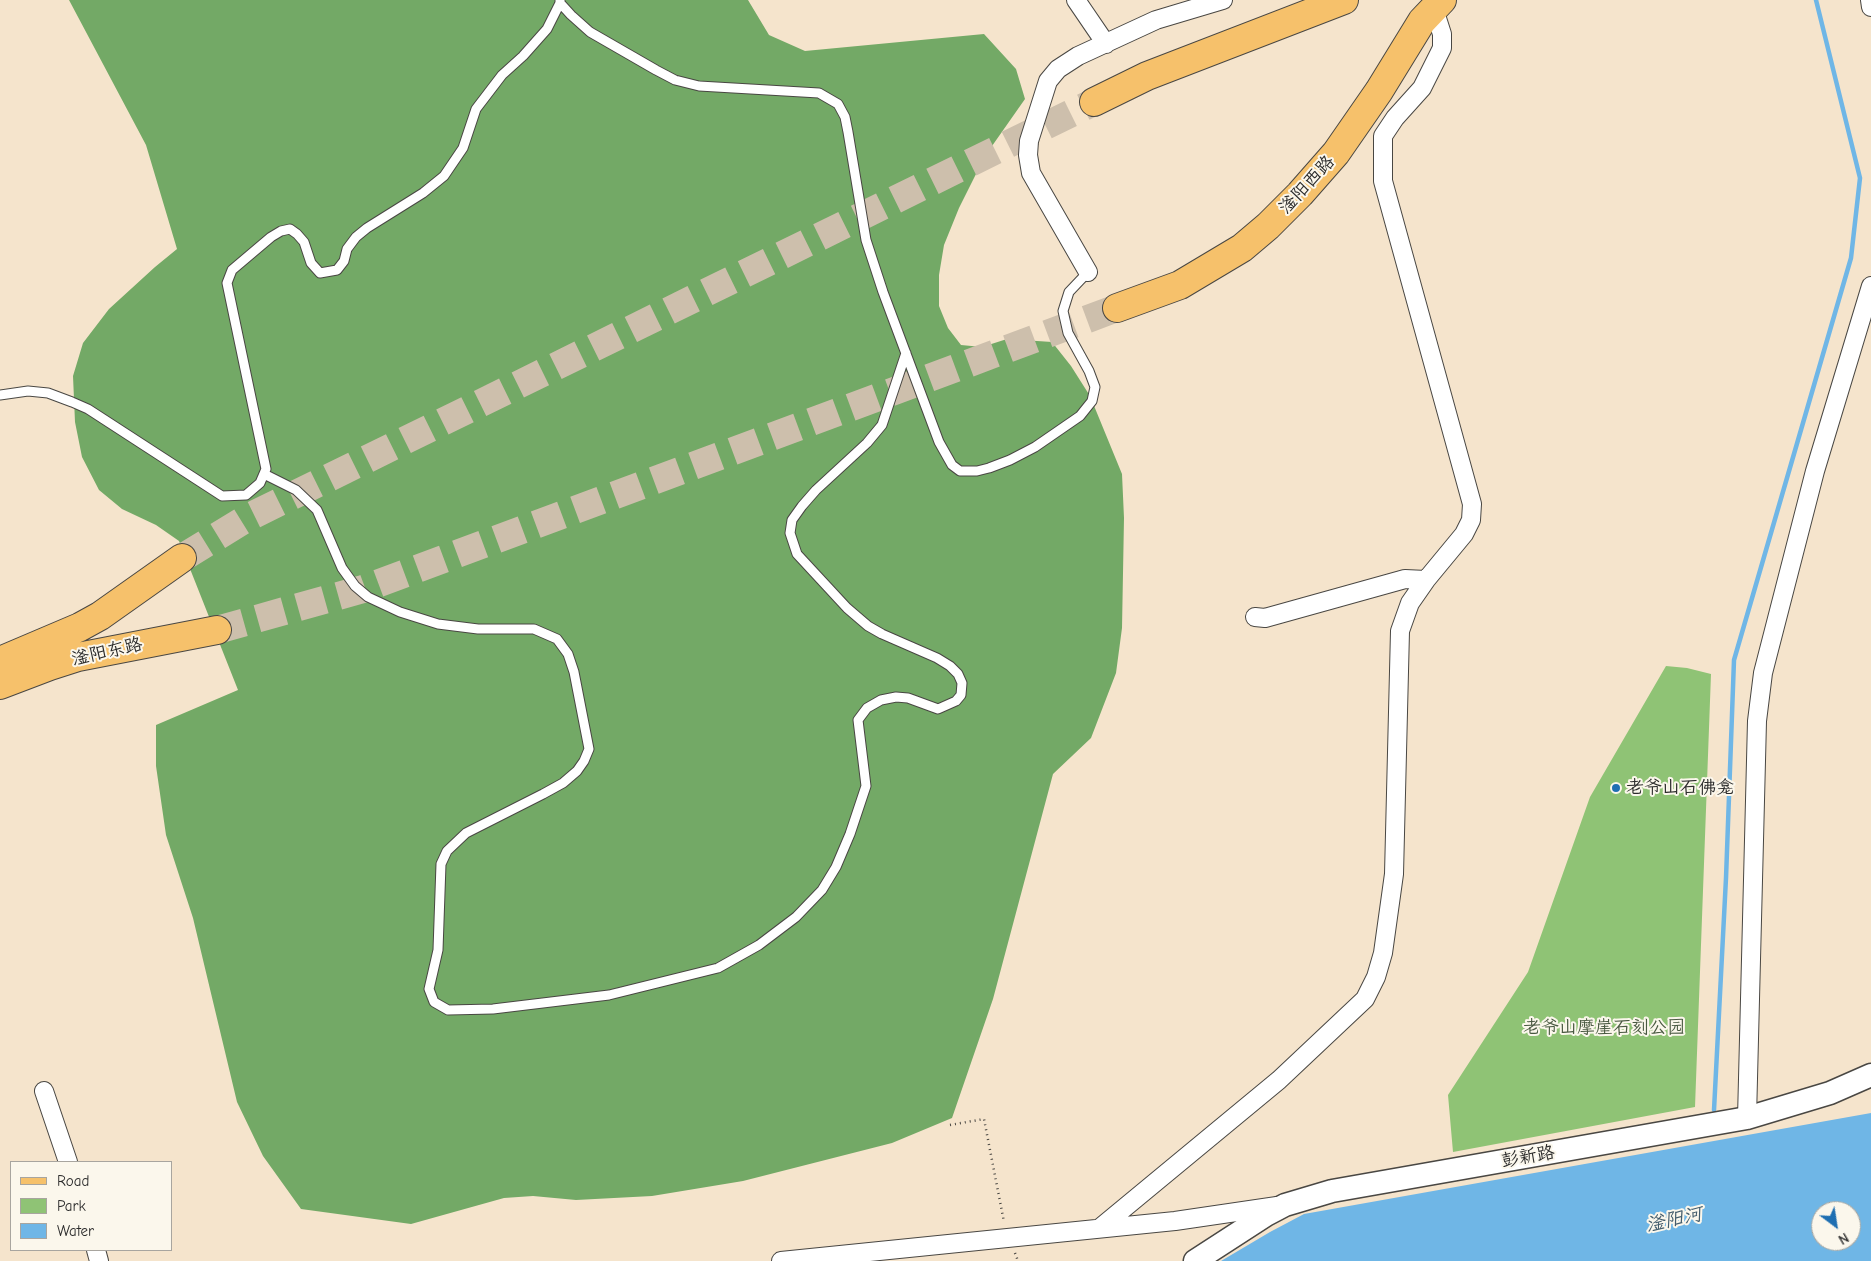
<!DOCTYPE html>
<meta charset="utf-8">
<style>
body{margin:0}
#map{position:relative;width:1871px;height:1261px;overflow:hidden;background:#f5e4cc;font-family:"Comic Neue",sans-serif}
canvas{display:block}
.legend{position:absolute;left:10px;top:1161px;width:162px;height:90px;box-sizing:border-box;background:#fbf7ec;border:1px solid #a8a59f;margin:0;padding:6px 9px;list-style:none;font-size:15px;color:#2b2b2b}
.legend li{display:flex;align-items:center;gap:10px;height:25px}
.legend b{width:25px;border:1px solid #a8a59f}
.north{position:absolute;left:1811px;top:1201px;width:50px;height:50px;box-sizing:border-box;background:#fbf7ec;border:1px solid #a8a59f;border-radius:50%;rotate:149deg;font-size:14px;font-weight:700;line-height:20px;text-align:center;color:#2b2b2b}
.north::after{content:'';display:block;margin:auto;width:18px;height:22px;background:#1f6fb2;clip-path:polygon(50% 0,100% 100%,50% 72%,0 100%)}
</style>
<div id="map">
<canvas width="1871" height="1261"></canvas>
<ul class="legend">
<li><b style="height:6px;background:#f6c16b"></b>Road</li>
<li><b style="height:14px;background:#8fc375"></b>Park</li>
<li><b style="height:14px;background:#6fb6e6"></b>Water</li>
</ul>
<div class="north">N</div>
</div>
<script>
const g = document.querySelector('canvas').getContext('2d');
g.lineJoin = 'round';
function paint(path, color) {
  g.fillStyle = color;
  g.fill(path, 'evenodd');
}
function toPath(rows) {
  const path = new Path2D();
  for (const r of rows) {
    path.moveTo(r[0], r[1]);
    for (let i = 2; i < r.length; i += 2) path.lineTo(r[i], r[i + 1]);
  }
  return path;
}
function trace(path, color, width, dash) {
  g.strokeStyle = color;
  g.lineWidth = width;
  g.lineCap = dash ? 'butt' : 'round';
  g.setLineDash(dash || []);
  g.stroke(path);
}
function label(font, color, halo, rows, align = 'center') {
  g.font = font + ' "Comic Neue","LXGW WenKai TC",sans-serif';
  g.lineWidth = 4;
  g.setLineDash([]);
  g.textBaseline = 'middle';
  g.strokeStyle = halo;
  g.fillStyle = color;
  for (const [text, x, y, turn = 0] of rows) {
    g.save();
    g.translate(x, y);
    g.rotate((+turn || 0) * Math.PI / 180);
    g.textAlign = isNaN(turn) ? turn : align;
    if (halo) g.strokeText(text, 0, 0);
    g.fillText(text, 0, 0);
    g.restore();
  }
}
paint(toPath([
 [1666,666,1687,668,1711,674,1695,1107,1453,1152,1448,1095,1528,972,1590,797]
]), '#8fc375');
paint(toPath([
 [69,0,748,0,769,35,805,51,984,34,1016,69,1025,99,985,156,959,208,944,245,939,275,939,306,948,328,961,345,982,347,1007,339,1052,342,1071,366,1090,396,1122,474,1124,518,1122,628,1116,673,1091,738,1053,774,993,999,952,1118,892,1143,743,1181,652,1196,576,1200,533,1196,504,1198,411,1224,301,1209,263,1156,237,1102,193,918,166,835,156,766,156,725,238,690,179,541,156,525,122,509,99,490,82,457,75,422,73,376,83,343,109,309,155,267,177,249,146,145]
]), '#73a966');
paint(toPath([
 [1871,1113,1871,1261,1221,1261,1270,1232,1304,1214],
 [1821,1211,1851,1211,1851,1241,1821,1241]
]), '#6fb6e6');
trace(toPath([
 [1714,1110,1726,878,1734,660,1851,258,1860,178,1816,0]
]), '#6fb6e6', 4.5);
trace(toPath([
 [182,558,247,518,1094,102],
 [217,630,363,589,1117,308]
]), '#cdbfac', 28, [28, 14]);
const service = toPath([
 [560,0,560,3,571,15,590,32,656,70,675,80,699,86,819,93,838,104,845,117,848,132,866,240,883,292,939,442,952,465,960,471,977,471,989,468,1010,460,1035,447,1080,416,1092,401,1095,387,1089,371,1068,333,1063,311,1069,292,1088,272],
 [0,395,28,391,48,393,72,402,88,409,222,496,246,495,260,483,266,469,227,283,232,270,271,237,281,231,290,229,297,234,304,242,311,263,320,273,337,270,344,261,347,249,356,237,367,228,423,193,444,176,463,148,476,109,502,75,523,56,547,29,560,3],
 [264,474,296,490,317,510,342,568,355,586,368,597,400,612,438,624,478,629,534,629,557,639,568,654,574,672,589,749,584,761,577,771,563,783,543,794,466,833,447,851,441,864,438,950,429,989,434,1002,448,1010,493,1009,609,995,718,968,759,945,796,917,822,890,836,867,850,834,866,786,858,720,867,708,881,700,896,697,908,698,938,709,956,701,961,695,962,683,958,674,950,666,937,658,882,634,868,626,847,608,797,554,790,533,792,520,802,506,816,490,867,443,882,425,906,353]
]);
const minor = toPath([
 [1076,0,1106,44],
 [1870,0,1871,7],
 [1088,272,1031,173,1028,155,1029,141,1048,81,1058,69,1078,56,1156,20,1223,0],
 [1255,617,1265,618,1405,579,1426,580],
 [44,1091,68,1162],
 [1747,1118,1757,721,1763,673,1815,471,1871,286],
 [1100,1228,1279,1080,1365,999,1376,977,1383,953,1394,874,1400,631,1410,603,1426,580,1464,534,1471,520,1472,504,1383,181,1383,136,1395,118,1422,88,1442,48,1442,34,1434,9],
 [96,1250,99,1261],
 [781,1261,1175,1221,1277,1206]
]);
const tertiary = toPath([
 [1195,1261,1266,1215,1285,1205,1332,1191,1747,1118,1830,1093,1871,1075]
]);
const primary = toPath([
 [1094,102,1147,76,1344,0],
 [1117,308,1180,285,1242,248,1268,226,1300,194,1336,153,1379,91,1422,21,1442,0],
 [0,661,80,627,100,616,182,558],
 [0,685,50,666,78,657,217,630]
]);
trace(service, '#494743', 11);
trace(minor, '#494743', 20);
trace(tertiary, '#494743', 25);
trace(primary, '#494743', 30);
trace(toPath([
 [950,1125,984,1119,1004,1222],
 [1015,1253,1018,1261]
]), '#494743', 2.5, [1, 4]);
trace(service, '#fff', 9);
trace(minor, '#fff', 18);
trace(tertiary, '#fff', 22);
trace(primary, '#f6c16b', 28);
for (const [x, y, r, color] of [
 [1616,788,5,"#1f6fb2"]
]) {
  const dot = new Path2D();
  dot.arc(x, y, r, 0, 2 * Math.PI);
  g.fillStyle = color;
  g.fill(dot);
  trace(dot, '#fbf7ec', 2);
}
label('18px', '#2b2b2b', '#fbf7ec', [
 ["滏阳西路",1307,185,-47],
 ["滏阳东路",107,652,-13],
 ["彭新路",1528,1157,-10]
]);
label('18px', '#2b2b2b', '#fbf7ec', [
 ["老爷山石佛龛",1626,788]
], 'left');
label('18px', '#495941', '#fbf7ec', [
 ["老爷山摩崖石刻公园",1604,1028]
]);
label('italic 19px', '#435c6c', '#fbf7ec', [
 ["滏阳河",1674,1220,-12]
]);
</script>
